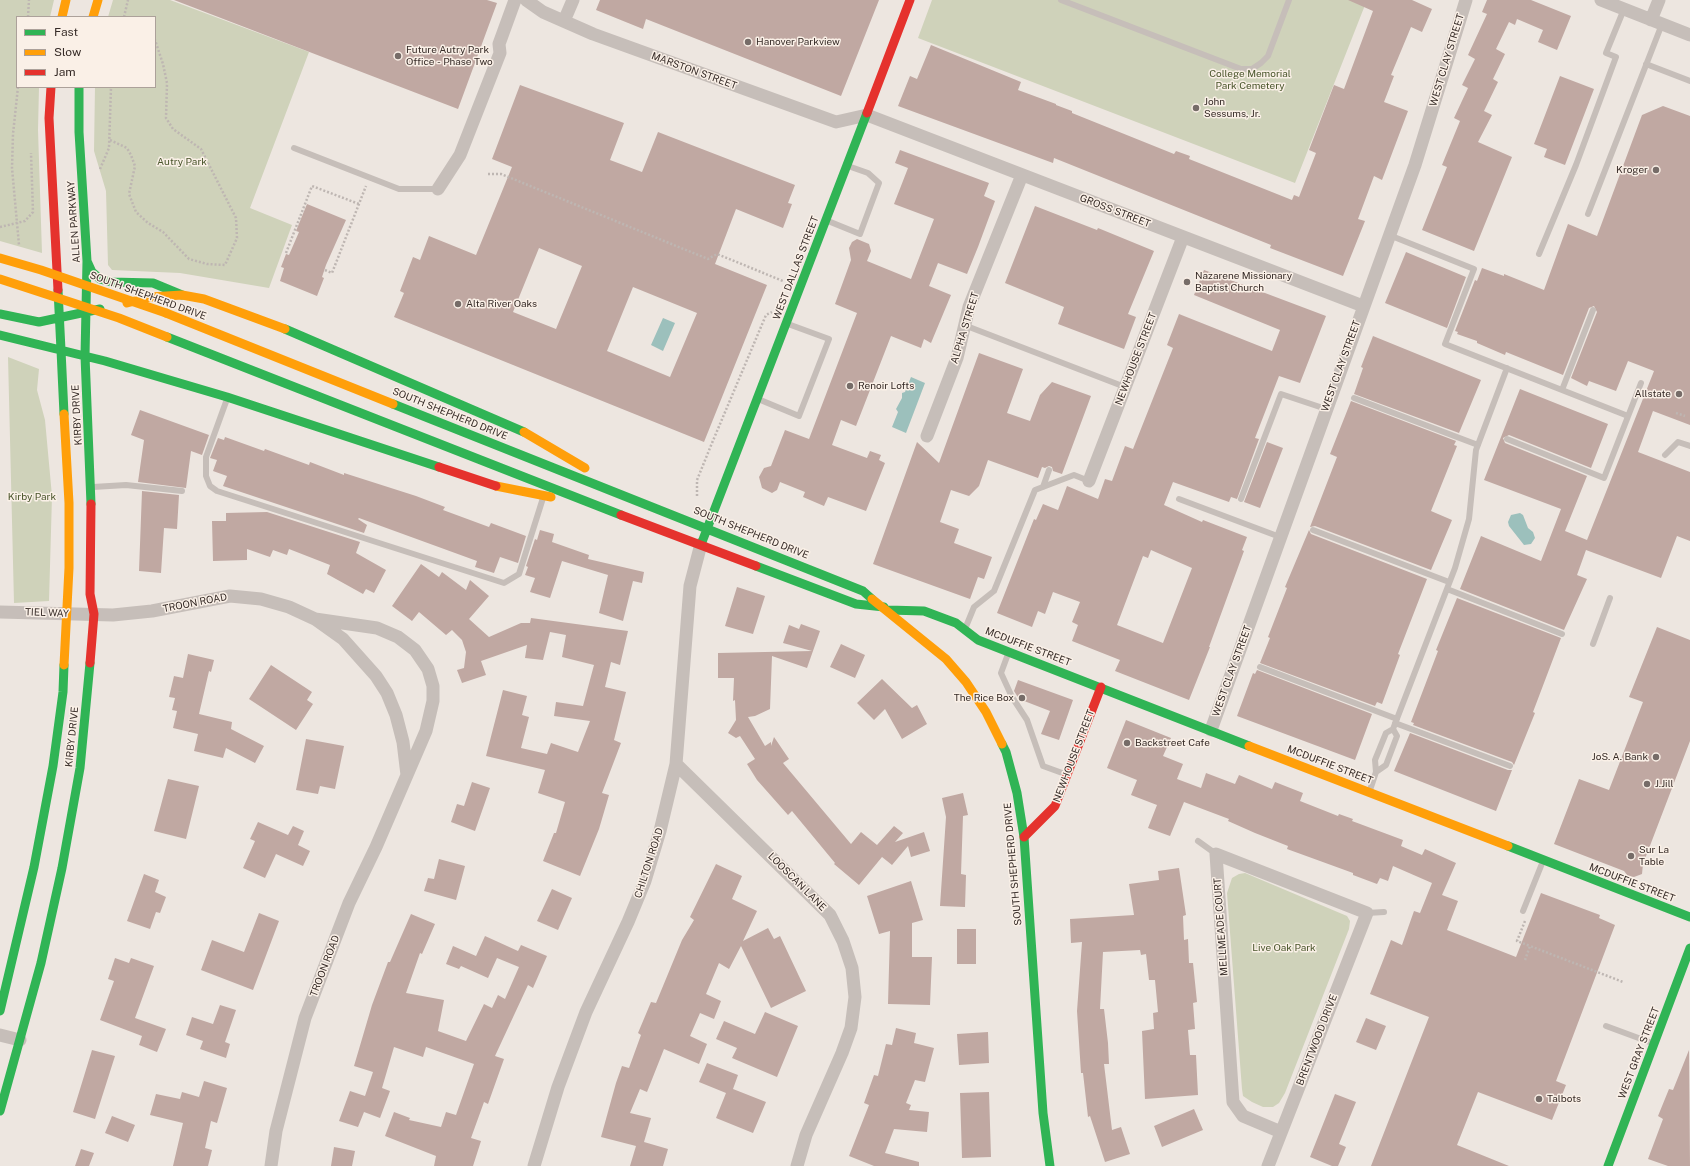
<!DOCTYPE html>
<style>
body{margin:0}
#map{position:relative;width:1690px;height:1166px;overflow:hidden;background:#ede6e0;font-family:"Public Sans",sans-serif}
canvas{display:block}
.legend{position:absolute;left:16px;top:16px;width:140px;height:72px;box-sizing:border-box;background:#faf0e7;border:1px solid #aca19a;margin:0;padding:5px 7px;list-style:none;font-size:12px;color:#362b27}
.legend li{display:flex;align-items:center;gap:8px;height:20px}
.legend b{width:20px;border:1px solid #aca19a}
</style>
<div id="map">
<canvas width="1690" height="1166"></canvas>
<ul class="legend">
<li><b style="height:5px;background:#30b455"></b>Fast</li>
<li><b style="height:5px;background:#ff9f0a"></b>Slow</li>
<li><b style="height:5px;background:#e5322d"></b>Jam</li>
</ul>
</div>
<script>
const g = document.querySelector('canvas').getContext('2d');
g.lineJoin = 'round';
function paint(path, color) {
  g.fillStyle = color;
  g.fill(path, 'evenodd');
}
function toPath(rows) {
  const path = new Path2D();
  for (const r of rows) {
    path.moveTo(r[0], r[1]);
    for (let i = 2; i < r.length; i += 2) path.lineTo(r[i], r[i + 1]);
  }
  return path;
}
function trace(path, color, width, dash) {
  g.strokeStyle = color;
  g.lineWidth = width;
  g.lineCap = dash ? 'butt' : 'round';
  g.setLineDash(dash || []);
  g.stroke(path);
}
function label(font, color, halo, rows, align = 'center') {
  g.font = font + ' "Public Sans",sans-serif';
  g.lineWidth = 3;
  g.setLineDash([]);
  g.textBaseline = 'middle';
  g.strokeStyle = halo;
  g.fillStyle = color;
  for (const [text, x, y, turn = 0] of rows) {
    g.save();
    g.translate(x, y);
    g.rotate((+turn || 0) * Math.PI / 180);
    g.textAlign = isNaN(turn) ? turn : align;
    if (halo) g.strokeText(text, 0, 0);
    g.fillText(text, 0, 0);
    g.restore();
  }
}
paint(toPath([
 [0,0,54,0,50,17,17,17,17,87,39,87,38,130,42,253,0,241],
 [113,0,170,0,309,52,250,208,292,225,269,288,180,273,112,270,108,265,106,191,94,151,95,87,155,87,155,17,108,17],
 [932,0,1367,0,1295,183,918,38],
 [8,357,39,369,37,390,45,420,52,496,49,601,14,603],
 [1245,873,1347,916,1350,921,1349,929,1285,1093,1279,1103,1273,1107,1263,1107,1252,1102,1243,1096,1242,1089,1227,893,1232,878,1239,874]
]), '#cfd2ba');
paint(toPath([
 [663,318,675,323,663,351,651,345],
 [911,377,925,383,906,433,892,427,898,412,896,409,902,398,902,393,905,392],
 [1520,513,1523,515,1528,528,1533,532,1535,538,1531,544,1524,545,1509,526,1508,522,1511,515]
]), '#9cc0bc');
paint(toPath([
 [174,0,487,0,497,3,458,109],
 [600,0,879,0,841,96,646,19,643,29,596,10],
 [1348,0,1412,0,1432,9,1422,32,1411,27,1391,75,1394,76,1384,102,1408,111,1382,180,1374,176,1358,219,1365,221,1343,276,1270,248,1271,245,1054,158,1053,163,898,106,910,76,917,79,931,45,1021,82,1018,90,1056,104,1056,105,1072,111,1072,113,1174,154,1176,151,1190,156,1189,159,1292,200,1294,195,1299,197,1316,153,1309,150,1334,85,1344,89,1373,11],
 [1487,0,1531,0,1571,16,1557,50,1538,42,1543,30,1517,19,1515,25,1509,22,1496,49,1505,54,1493,79,1498,82,1484,111,1492,115,1478,142,1512,157,1474,251,1422,230,1447,167,1442,165,1460,121,1454,118,1468,88,1462,85,1475,59,1468,55,1487,14,1482,12],
 [1560,76,1594,89,1565,165,1544,157,1547,149,1534,144],
 [520,85,624,123,610,160,642,172,658,132,795,185,788,203,792,204,783,228,736,209,715,264,767,285,704,442,394,317,404,293,400,291,413,257,420,260,429,236,476,255,512,167,492,159],
 [539,248,582,266,556,329,513,312],
 [633,287,697,313,670,377,607,351],
 [1663,106,1690,116,1690,425,1653,411,1638,452,1690,472,1690,541,1677,536,1661,578,1586,550,1577,575,1587,579,1564,630,1460,589,1481,536,1541,561,1561,509,1484,480,1520,389,1608,424,1591,468,1509,435,1503,438,1505,443,1587,476,1565,531,1587,540,1654,371,1628,361,1616,391,1589,381,1587,386,1571,378,1597,312,1594,306,1589,308,1563,375,1506,352,1505,355,1477,343,1477,341,1457,334,1458,332,1455,331,1475,280,1477,281,1482,268,1504,276,1504,274,1544,290,1568,224,1597,236,1642,115],
 [900,150,989,183,984,196,995,201,978,247,967,274,938,263,929,286,951,295,931,343,924,339,921,348,891,336,856,426,841,420,832,445,867,458,870,451,881,455,879,460,885,463,866,511,828,497,824,506,803,497,805,492,780,482,777,490,772,493,762,488,759,477,764,468,771,466,785,430,809,439,857,313,835,304,851,260,849,248,852,242,857,239,869,244,871,251,867,261,911,279,934,219,894,204,908,168,895,163],
 [307,204,346,220,326,265,322,277,324,278,317,296,280,281,284,268,281,267,286,254,289,255,299,232,296,231],
 [1035,206,1097,230,1098,228,1154,251,1128,314,1136,317,1124,349,1058,324,1064,307,1005,283],
 [1406,252,1466,277,1447,328,1385,303],
 [1204,270,1326,316,1300,383,1279,376,1255,438,1259,439,1237,499,1231,497,1229,502,1173,482,1164,505,1202,522,1203,520,1247,537,1242,550,1244,551,1209,647,1210,647,1189,700,1115,671,1120,660,1072,641,1078,625,1072,622,1080,602,1053,592,1045,614,1038,611,1032,627,997,613,1034,519,1036,520,1043,504,1058,510,1067,486,1098,499,1105,479,1112,481,1125,446,1133,449,1173,348,1167,345,1179,314,1272,351,1280,330,1194,295],
 [1151,550,1192,568,1163,643,1117,625,1143,556,1148,558],
 [1373,336,1481,380,1459,433,1354,394,1363,368,1361,367],
 [979,353,1023,369,1007,413,1030,421,1040,395,1052,382,1091,396,1062,474,1053,471,1052,467,1049,466,1045,468,1042,467,1038,478,988,460,979,486,969,496,951,490,940,522,959,529,954,543,992,557,984,579,978,577,970,599,873,564,917,442,939,463],
 [1351,401,1456,441,1454,445,1457,446,1431,511,1452,520,1431,570,1315,526,1310,527,1337,457,1330,454],
 [140,410,209,435,202,455,191,451,186,488,138,482,144,440,131,435],
 [225,437,264,451,265,449,309,465,310,462,344,475,344,473,416,496,445,507,443,510,489,527,491,523,526,536,518,563,500,557,494,573,475,567,477,561,359,518,358,519,367,525,364,533,223,486,227,476,213,471,217,460,210,458,218,438,224,440],
 [1267,442,1283,448,1260,508,1244,502],
 [142,491,179,495,177,529,164,528,161,573,139,571],
 [267,512,360,542,356,553,386,570,374,593,366,589,363,594,327,574,330,565,289,549,287,555,273,550,270,557,247,549,247,560,213,561,212,521,226,521,226,513],
 [540,530,554,534,552,542,589,555,588,559,644,572,642,583,633,581,623,621,599,613,608,575,562,561,550,598,530,592,535,578,525,575,528,567,526,566,535,539,537,540],
 [1309,530,1311,534,1427,579,1398,654,1400,655,1382,704,1377,702,1375,706,1260,663,1270,638,1268,637,1287,588,1285,587],
 [421,564,439,577,442,572,466,590,470,580,489,596,469,619,489,637,521,623,530,623,531,618,628,631,620,665,611,662,605,687,626,692,614,740,621,743,602,793,609,795,599,829,580,876,543,861,554,833,556,833,565,802,538,793,545,770,486,756,503,690,527,696,522,715,529,717,521,748,547,754,551,743,578,752,590,721,554,716,556,702,583,706,594,665,562,657,566,635,550,632,543,660,525,658,527,645,481,661,486,675,462,683,457,670,464,668,466,652,462,640,452,630,446,635,419,612,412,621,392,606],
 [737,587,765,596,753,634,725,626],
 [1457,598,1561,638,1533,712,1535,713,1514,765,1512,762,1413,725,1414,723,1411,722,1438,651,1436,650],
 [801,624,820,631,807,668,772,656,770,709,755,716,748,717,765,746,771,742,771,746,774,737,789,759,783,763,851,844,861,832,877,845,894,826,903,833,895,842,924,832,930,851,911,857,908,846,892,865,882,857,859,885,834,864,835,863,792,811,788,815,757,780,747,764,755,759,740,736,736,738,728,733,736,720,735,700,733,701,734,678,718,678,718,653,812,651,783,643,789,625,799,629],
 [1657,627,1690,640,1690,741,1643,864,1642,874,1634,877,1628,876,1624,871,1554,844,1579,779,1609,790,1643,702,1629,697],
 [841,644,865,655,855,678,830,667],
 [188,654,214,660,211,672,209,671,199,714,232,722,231,729,264,746,255,763,226,748,223,758,194,751,198,734,173,728,177,711,172,710,175,698,169,697,174,676,183,678],
 [271,665,312,692,307,700,313,704,296,730,249,699],
 [1257,670,1372,714,1355,760,1237,716,1253,673,1255,674],
 [882,679,912,708,917,705,927,724,902,739,885,709,874,720,857,703],
 [1018,680,1073,700,1059,740,1041,734,1050,711,1019,699,1014,691],
 [1126,720,1171,738,1163,756,1183,764,1177,779,1201,788,1206,773,1235,784,1239,775,1272,789,1275,782,1303,793,1300,801,1338,816,1339,814,1353,819,1352,821,1403,840,1401,846,1422,855,1425,849,1456,863,1442,895,1458,901,1447,930,1516,957,1541,893,1600,915,1599,918,1615,925,1556,1081,1566,1085,1552,1120,1478,1092,1457,1145,1509,1166,1371,1166,1429,1017,1370,994,1391,940,1402,945,1414,911,1420,913,1432,883,1393,866,1388,881,1380,878,1377,884,1353,875,1353,873,1287,849,1288,846,1255,833,1228,821,1229,819,1184,802,1170,836,1148,828,1157,805,1131,795,1137,780,1107,768],
 [1410,733,1508,770,1512,770,1496,811,1394,771],
 [306,739,344,746,335,789,320,786,318,794,296,790],
 [168,779,199,786,186,839,154,831],
 [472,782,490,788,475,831,451,822,457,804,464,806],
 [963,793,968,815,963,816,961,874,966,875,965,907,940,906,946,817,942,798],
 [258,822,288,835,293,826,304,831,298,845,310,851,303,866,276,854,265,878,243,868,255,841,250,839],
 [439,859,465,866,456,900,424,891,428,878,434,879],
 [716,864,742,876,732,899,757,911,743,941,768,928,774,939,780,936,806,991,771,1008,741,946,729,969,719,963,706,994,721,1001,714,1019,700,1013,690,1036,707,1044,699,1064,664,1049,647,1092,640,1089,630,1113,651,1118,644,1142,668,1149,663,1166,630,1166,636,1146,601,1137,616,1083,622,1066,629,1068,641,1035,638,1033,651,1002,656,1003,682,940,694,920,690,917],
 [1179,868,1186,915,1183,916,1184,940,1188,939,1189,963,1193,963,1197,1002,1193,1003,1195,1029,1188,1030,1190,1055,1196,1055,1198,1095,1145,1099,1142,1031,1154,1029,1153,1013,1158,1012,1155,980,1149,980,1146,954,1141,955,1140,950,1103,952,1100,1009,1104,1009,1108,1043,1109,1064,1104,1064,1112,1130,1121,1127,1130,1154,1105,1162,1090,1116,1088,1117,1083,1073,1081,1073,1077,1011,1082,942,1071,943,1070,919,1134,915,1129,884,1159,880,1158,871],
 [144,874,159,880,155,892,166,897,160,913,156,912,150,929,127,921],
 [911,881,923,920,912,923,912,957,932,957,930,1005,888,1004,890,931,879,934,867,896],
 [552,889,572,898,558,930,537,921],
 [259,913,279,921,253,990,201,970,212,940,244,952],
 [411,914,435,924,422,954,420,953,406,993,444,1000,438,1031,466,1041,484,1004,492,1008,498,995,505,999,519,967,497,958,488,978,461,966,459,969,446,964,453,946,476,956,485,936,518,951,521,945,547,956,533,988,528,985,495,1056,504,1059,488,1104,484,1102,471,1138,481,1141,473,1166,434,1166,436,1156,385,1136,394,1112,410,1118,409,1120,441,1127,446,1112,456,1115,474,1064,426,1047,423,1057,394,1047,382,1088,390,1091,380,1118,364,1112,358,1127,339,1121,350,1091,365,1096,373,1072,354,1066,372,1005,388,962,390,962],
 [957,929,976,929,976,964,957,964],
 [115,958,129,963,131,958,154,966,135,1018,166,1029,157,1052,139,1045,142,1036,100,1020,114,981,108,979],
 [220,1005,236,1010,225,1042,230,1044,226,1058,200,1049,203,1041,186,1035,192,1017,213,1024],
 [765,1012,798,1026,777,1077,732,1058,737,1048,716,1039,724,1021,755,1034],
 [1366,1018,1386,1026,1376,1050,1356,1042],
 [896,1028,916,1033,914,1043,934,1048,925,1082,915,1080,906,1103,911,1105,909,1110,929,1112,927,1132,894,1129,885,1153,919,1162,919,1166,874,1166,849,1156,869,1105,864,1103,874,1075,878,1076,886,1044,892,1045],
 [988,1032,989,1063,959,1065,957,1034],
 [92,1050,115,1056,95,1119,73,1112],
 [1689,1050,1690,1166,1668,1166,1648,1159,1663,1119,1658,1116,1669,1089,1673,1090],
 [707,1063,738,1075,733,1089,766,1102,753,1133,716,1118,726,1093,699,1082],
 [204,1081,227,1088,217,1123,211,1121,205,1148,212,1150,208,1166,173,1166,183,1123,150,1115,156,1094,180,1099,182,1092,199,1097],
 [989,1092,991,1157,962,1158,960,1093],
 [1335,1094,1356,1102,1339,1144,1346,1147,1338,1166,1332,1166,1310,1157],
 [1194,1109,1203,1130,1162,1147,1154,1126],
 [112,1116,135,1125,128,1142,105,1133],
 [334,1147,355,1151,352,1166,331,1166],
 [81,1149,94,1153,89,1166,75,1166]
]), '#c0a8a2');
trace(toPath([
 [28,17,29,0],
 [124,17,128,0],
 [18,87,13,134,12,168,19,245],
 [110,140,127,148,131,155,135,166,129,194,136,212,148,223,163,232,189,259,207,264,225,265,237,238,236,218,201,149,173,129,166,118,167,83,163,64,155,40],
 [100,169,109,148,111,87],
 [488,174,501,174,708,259,717,254,783,281],
 [0,227,25,221,33,212,31,153],
 [286,253,312,186,359,204],
 [325,270,332,273,366,186],
 [1676,413,1685,416],
 [697,496,697,480,712,443,766,315,772,312],
 [1525,921,1517,941,1530,946],
 [1525,960,1530,946,1623,982]
]), '#beb6b2', 2.5, [2, 2]);
trace(toPath([
 [1061,0,1241,69,1252,69,1261,63,1268,56,1289,0],
 [1646,64,1690,81],
 [294,148,399,189,438,189],
 [1588,214,1662,24],
 [828,221,860,234,879,183,868,173,848,166],
 [1389,235,1474,269,1445,344,1628,416],
 [1539,254,1576,165,1616,57,1606,53,1624,9],
 [964,325,1125,387],
 [1562,390,1593,310],
 [1354,398,1478,445],
 [227,399,206,457,206,476,210,486,217,491,504,583,519,574,543,498],
 [758,399,799,416,829,339,788,324],
 [1507,439,1604,478,1641,383],
 [1665,455,1678,442,1690,446],
 [93,487,126,485,182,491],
 [1043,487,1049,470],
 [1179,499,1280,537],
 [1241,499,1281,394,1326,409],
 [1313,530,1449,582],
 [1447,589,1562,634],
 [965,629,974,607,994,591,1035,490,1074,475,1089,481],
 [1593,644,1610,598],
 [1008,654,1001,673,1012,697,1027,720,1043,766,1065,774],
 [1260,667,1397,719],
 [1395,723,1510,766],
 [1376,772,1386,765,1397,736,1393,729],
 [1370,790,1376,772,1375,760,1386,733,1393,729,1455,568,1469,519,1476,450,1507,368],
 [1198,841,1216,854],
 [1523,911,1543,861],
 [1367,913,1384,912],
 [1606,1026,1652,1043]
]), '#c6beb9', 6);
trace(toPath([
 [526,0,543,12,593,34,836,122,867,115,1363,306],
 [1601,0,1690,35],
 [1651,20,1659,0],
 [564,21,573,0],
 [438,189,460,155,500,53,499,44,515,0],
 [927,436,957,358,969,307,1022,175],
 [1089,481,1183,237],
 [0,612,113,615,152,611,230,596,261,599,289,607,315,619,343,639,376,676,387,693,396,715,403,742,407,775],
 [1211,730,1415,165,1466,0],
 [676,764,830,915,843,941,852,968,855,997,851,1028,842,1053,806,1135,797,1166],
 [0,1035,20,1040],
 [271,1166,276,1131,305,1018,349,903,376,847,426,731,433,701,433,686,428,669,415,650,398,637,377,628,315,619],
 [534,1166,558,1087,586,1012,628,922,645,881,660,831,676,764,690,586,701,544],
 [1268,1166,1367,913,1216,854,1233,1102,1243,1116,1281,1132]
]), '#c6beb9', 13);
trace(toPath([
 [79,87,79,132,87,261,85,356],
 [87,261,92,272,100,279,111,282,153,283,182,295],
 [58,290,61,350],
 [0,314,39,322,100,309],
 [285,329,524,432],
 [0,335,105,361,227,397,439,467],
 [167,337,621,515],
 [61,350,64,414],
 [85,356,91,504],
 [393,404,863,591,872,599],
 [702,542,867,113],
 [756,566,856,604,884,607],
 [888,610,924,611,956,623,978,640,1249,746],
 [1002,744,1006,752,1017,793,1024,837,1043,1113,1050,1166],
 [1508,846,1690,917],
 [0,1011,34,867,53,766,63,692,64,665],
 [0,1111,41,963,62,868,80,768,90,663],
 [1608,1166,1690,948]
]), '#30b455', 9);
trace(toPath([
 [62,17,66,0],
 [93,17,98,0],
 [127,303,150,297,182,295,204,299,285,329],
 [166,313,393,404],
 [524,432,585,468],
 [496,486,551,497],
 [872,599,946,659,966,682,986,712,1002,744],
 [64,665,69,568,69,503,64,414],
 [1249,746,1508,846]
]), '#ff9f0a', 9);
trace(toPath([
 [51,87,49,118,58,290],
 [867,113,910,0],
 [439,467,496,486],
 [621,515,756,566],
 [90,663,94,614,90,594,91,504],
 [1024,837,1055,806,1101,687]
]), '#e5322d', 9);
trace(toPath([
 [0,258,41,270,166,313],
 [0,279,119,318,167,337]
]), '#ff9f0a', 9);
for (const [x, y, r, color] of [
 [748,42,4,"#766c68"],
 [398,56,4,"#766c68"],
 [1196,108,4,"#766c68"],
 [1656,170,4,"#766c68"],
 [1187,282,4,"#766c68"],
 [458,304,4,"#766c68"],
 [850,386,4,"#766c68"],
 [1679,394,4,"#766c68"],
 [1022,698,4,"#766c68"],
 [1127,743,4,"#766c68"],
 [1656,757,4,"#766c68"],
 [1647,784,4,"#766c68"],
 [1631,856,4,"#766c68"],
 [1539,1099,4,"#766c68"]
]) {
  const dot = new Path2D();
  dot.arc(x, y, r, 0, 2 * Math.PI);
  g.fillStyle = color;
  g.fill(dot);
  trace(dot, '#faf0e7', 1.5);
}
label('10px', '#362b27', '#faf0e7', [
 ["Hanover Parkview",756,42],
 ["Future Autry Park",406,50],
 ["Office - Phase Two",406,62],
 ["John",1204,102],
 ["Sessums, Jr.",1204,114],
 ["Kroger",1648,170,"right"],
 ["Nazarene Missionary",1195,276],
 ["Baptist Church",1195,288],
 ["Alta River Oaks",466,304],
 ["Renoir Lofts",858,386],
 ["Allstate",1671,394,"right"],
 ["The Rice Box",1014,698,"right"],
 ["Backstreet Cafe",1135,743],
 ["JoS. A. Bank",1648,757,"right"],
 ["J.Jill",1655,784],
 ["Sur La",1639,850],
 ["Table",1639,862],
 ["Talbots",1547,1099]
], 'left');
label('10px', '#362b27', '#faf0e7', [
 ["WEST CLAY STREET",1447,60,-73],
 ["MARSTON STREET",694,71,20],
 ["GROSS STREET",1115,211,21],
 ["ALLEN PARKWAY",74,222,-94],
 ["WEST DALLAS STREET",796,268,-69],
 ["SOUTH SHEPHERD DRIVE",148,296,20],
 ["ALPHA STREET",965,328,-73],
 ["NEWHOUSE STREET",1136,359,-69],
 ["WEST CLAY STREET",1341,366,-70],
 ["SOUTH SHEPHERD DRIVE",450,414,22],
 ["KIRBY DRIVE",77,415,-93],
 ["SOUTH SHEPHERD DRIVE",751,533,22],
 ["TROON ROAD",195,603,-11],
 ["TIEL WAY",47,613,2],
 ["MCDUFFIE STREET",1028,647,21],
 ["WEST CLAY STREET",1232,671,-70],
 ["KIRBY DRIVE",72,737,-84],
 ["NEWHOUSE STREET",1074,756,-69],
 ["MCDUFFIE STREET",1330,765,21],
 ["CHILTON ROAD",649,863,-72],
 ["SOUTH SHEPHERD DRIVE",1013,864,-95],
 ["LOOSCAN LANE",797,882,45],
 ["MCDUFFIE STREET",1632,883,21],
 ["MELLMEADE COURT",1221,927,-94],
 ["TROON ROAD",325,966,-69],
 ["BRENTWOOD DRIVE",1317,1040,-69],
 ["WEST GRAY STREET",1639,1053,-69]
]);
label('10px', '#49552b', '#faf0e7', [
 ["College Memorial",1250,74],
 ["Park Cemetery",1250,86],
 ["Autry Park",182,162],
 ["Kirby Park",32,497],
 ["Live Oak Park",1284,948]
]);
</script>
